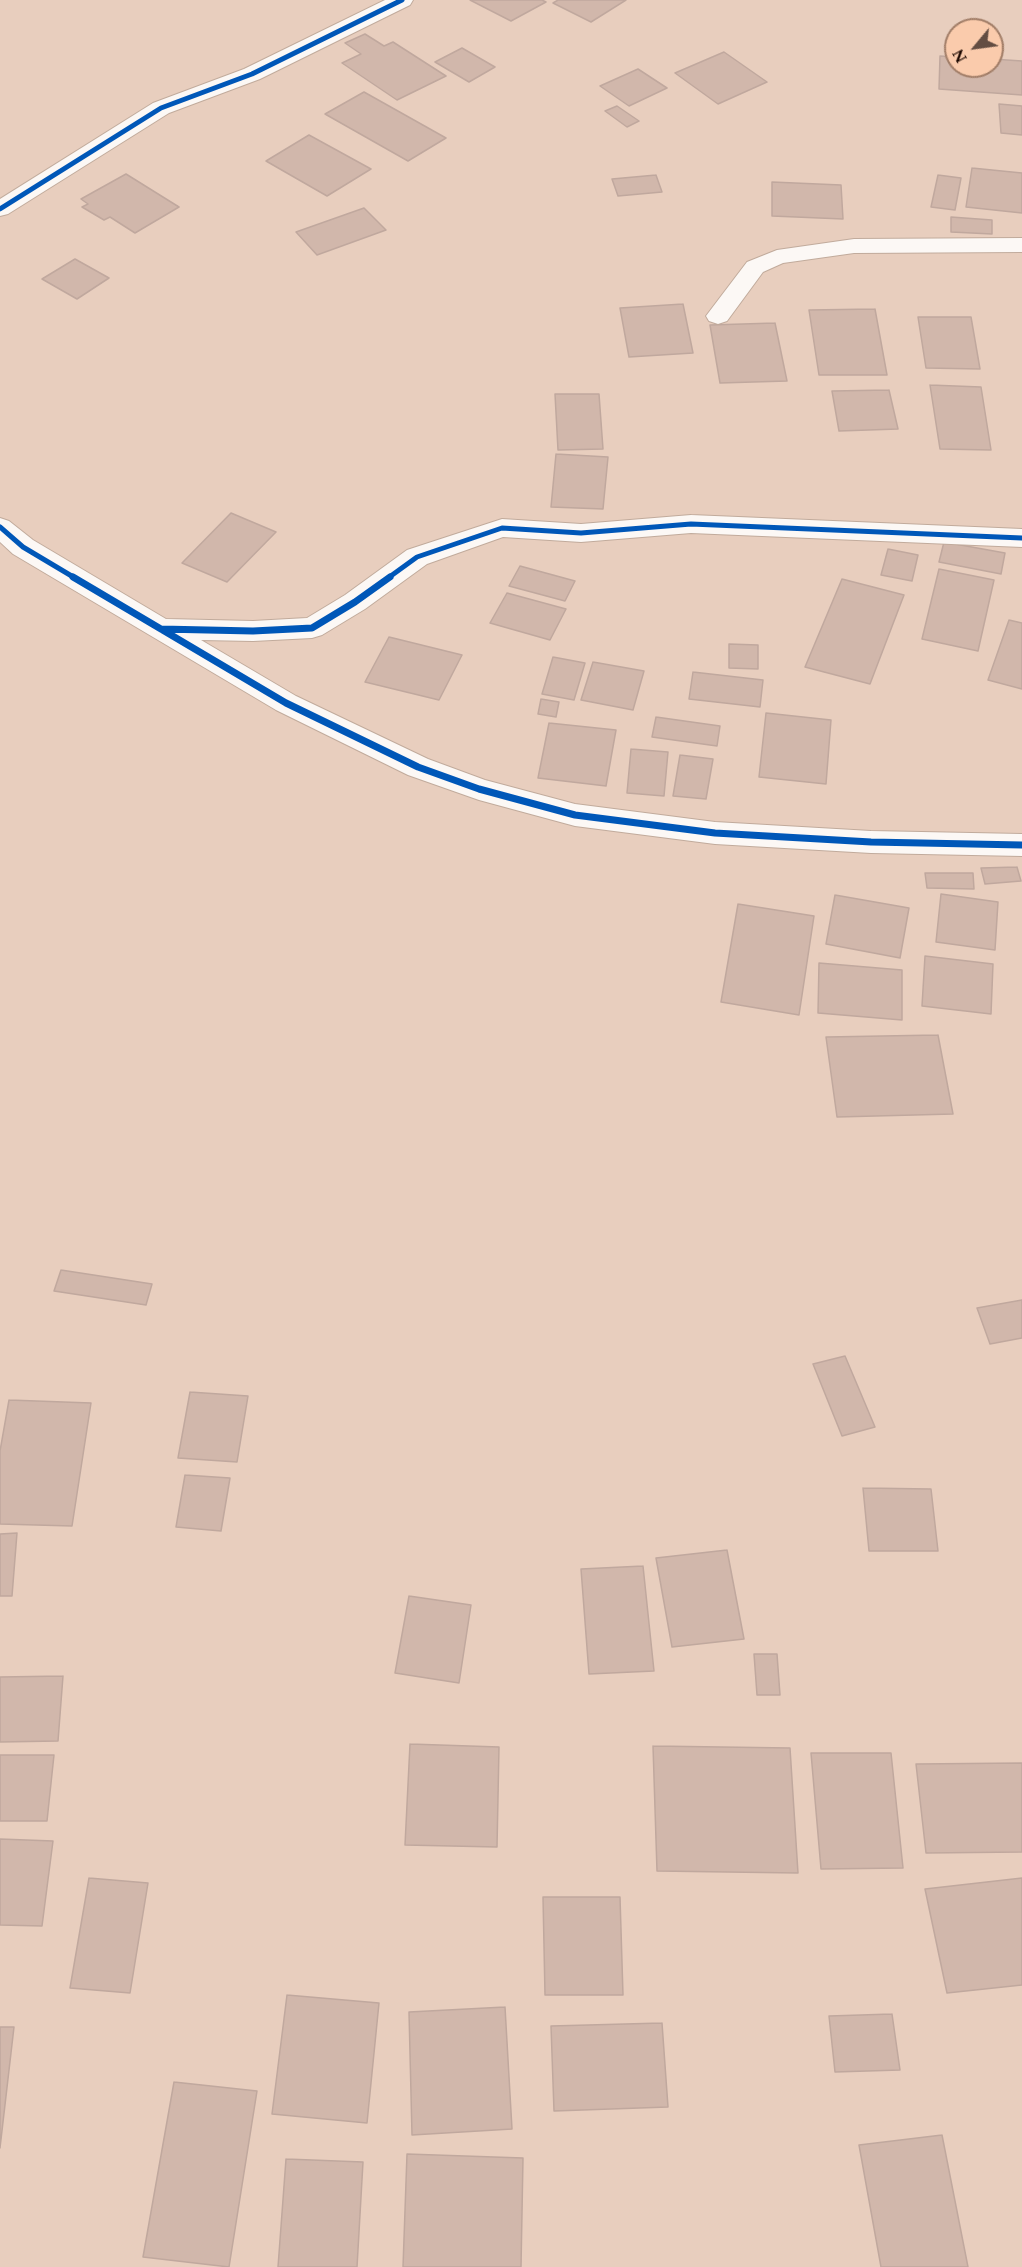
<!DOCTYPE html>
<style>
body{margin:0}
#map{position:relative;width:1022px;height:2267px;overflow:hidden;background:#e8cebe;font-family:Spectral,serif}
canvas{display:block}
.north{position:absolute;left:944px;top:18px;width:60px;height:60px;box-sizing:border-box;background:#facbac;border:2px solid #a17d67;border-radius:50%;rotate:241deg;font-size:16px;font-weight:700;line-height:24px;text-align:center;color:#1c0800}
.north::after{content:'';display:block;margin:auto;width:21px;height:27px;background:#634d42;clip-path:polygon(50% 0,100% 100%,50% 72%,0 100%)}
</style>
<div id="map">
<canvas width="1022" height="2267"></canvas>
<div class="north">N</div>
</div>
<script>
const g = document.querySelector('canvas').getContext('2d');
g.lineJoin = 'round';
function paint(path, color) {
  g.fillStyle = color;
  g.fill(path, 'evenodd');
}
function toPath(rows) {
  const path = new Path2D();
  for (const r of rows) {
    path.moveTo(r[0], r[1]);
    for (let i = 2; i < r.length; i += 2) path.lineTo(r[i], r[i + 1]);
  }
  return path;
}
function trace(path, color, width, dash) {
  g.strokeStyle = color;
  g.lineWidth = width;
  g.lineCap = dash ? 'butt' : 'round';
  g.setLineDash(dash || []);
  g.stroke(path);
}
const building = toPath([
 [470,0,542,0,546,2,511,21,470,0],
 [558,0,626,0,591,22,553,3,558,0],
 [365,34,384,46,393,42,446,76,397,100,342,63,361,54,345,43,365,34],
 [462,48,495,67,469,82,435,62,462,48],
 [724,52,767,82,718,104,675,73,724,52],
 [940,56,956,57,956,66,992,66,992,59,1022,61,1022,95,939,89,940,56],
 [638,69,667,88,629,106,600,86,638,69],
 [364,92,446,138,408,161,325,114,364,92],
 [999,104,1022,106,1022,135,1001,133,999,104],
 [617,106,639,121,627,127,605,111,617,106],
 [309,135,371,169,327,196,266,161,309,135],
 [972,168,1022,173,1022,213,966,207,972,168],
 [126,174,179,207,135,233,110,217,104,220,82,207,88,204,81,199,126,174],
 [656,175,662,192,618,196,612,179,656,175],
 [938,175,961,178,955,210,931,207,938,175],
 [772,182,841,185,843,219,772,216,772,182],
 [364,208,386,230,317,255,296,232,364,208],
 [951,217,992,220,992,234,951,232,951,217],
 [75,259,109,278,77,299,42,279,75,259],
 [683,304,693,353,629,357,620,308,683,304],
 [875,309,887,375,819,375,809,310,875,309],
 [918,317,971,317,980,369,926,368,918,317],
 [775,323,787,381,720,383,710,325,775,323],
 [930,385,981,387,991,450,940,449,930,385],
 [889,390,898,429,839,431,832,391,889,390],
 [555,394,599,394,603,449,558,450,555,394],
 [556,454,608,457,603,509,551,507,556,454],
 [231,513,276,532,227,582,182,563,231,513],
 [944,542,1005,553,1001,574,939,562,944,542],
 [888,549,918,555,912,581,881,575,888,549],
 [520,566,575,581,565,601,509,586,520,566],
 [939,569,994,580,978,651,922,639,939,569],
 [842,579,904,595,870,684,805,667,842,579],
 [507,593,566,609,550,640,490,623,507,593],
 [1009,620,1022,623,1022,689,988,680,1009,620],
 [389,637,462,655,439,700,365,682,389,637],
 [729,644,758,645,758,669,729,668,729,644],
 [553,657,585,663,574,700,542,694,553,657],
 [593,662,644,671,633,710,581,700,593,662],
 [693,672,763,680,760,707,689,699,693,672],
 [541,699,559,702,556,717,538,714,541,699],
 [766,713,831,720,826,784,759,777,766,713],
 [656,717,720,726,717,746,652,737,656,717],
 [549,723,616,730,606,786,538,778,549,723],
 [631,749,668,752,664,796,627,793,631,749],
 [680,755,713,759,706,799,673,796,680,755],
 [1017,867,1021,881,985,884,981,868,1017,867],
 [925,873,973,873,974,889,927,888,925,873],
 [941,894,998,902,995,950,936,942,941,894],
 [835,895,909,908,900,958,826,944,835,895],
 [738,904,814,916,799,1015,721,1002,738,904],
 [925,956,993,964,991,1014,922,1006,925,956],
 [819,963,902,970,902,1020,818,1013,819,963],
 [938,1035,953,1114,837,1117,826,1037,938,1035],
 [61,1270,152,1284,146,1305,54,1291,61,1270],
 [1022,1300,1022,1338,990,1344,977,1308,1022,1300],
 [845,1356,875,1427,842,1436,813,1364,845,1356],
 [190,1392,248,1396,237,1462,178,1458,190,1392],
 [9,1400,91,1403,72,1526,0,1524,0,1451,9,1400],
 [185,1475,230,1478,221,1531,176,1527,185,1475],
 [863,1488,931,1489,938,1551,869,1551,863,1488],
 [17,1533,12,1596,0,1596,0,1534,17,1533],
 [727,1550,744,1639,672,1647,656,1558,727,1550],
 [643,1566,654,1671,589,1674,581,1569,643,1566],
 [409,1596,471,1605,459,1683,395,1673,409,1596],
 [754,1654,777,1654,780,1695,757,1695,754,1654],
 [63,1676,58,1741,0,1742,0,1677,63,1676],
 [410,1744,499,1747,497,1847,405,1845,410,1744],
 [653,1746,790,1748,798,1873,657,1871,653,1746],
 [811,1753,891,1753,903,1868,821,1869,811,1753],
 [0,1755,54,1755,47,1821,0,1821,0,1755],
 [1022,1763,1022,1852,926,1853,916,1764,1022,1763],
 [0,1839,53,1841,42,1926,0,1925,0,1839],
 [89,1878,148,1883,130,1993,70,1988,89,1878],
 [1022,1878,1022,1985,947,1993,925,1889,1022,1878],
 [543,1897,620,1897,623,1995,545,1995,543,1897],
 [287,1995,379,2003,367,2123,272,2114,287,1995],
 [505,2007,512,2129,412,2135,409,2012,505,2007],
 [892,2014,900,2070,835,2072,829,2016,892,2014],
 [662,2023,668,2107,554,2111,551,2026,662,2023],
 [0,2027,14,2027,0,2148,0,2027],
 [174,2082,257,2091,229,2267,143,2257,174,2082],
 [942,2135,968,2267,881,2267,859,2145,942,2135],
 [407,2154,523,2158,521,2267,403,2267,407,2154],
 [286,2159,363,2162,357,2267,278,2267,286,2159]
]);
paint(building, '#d1b7ab');
trace(building, '#c0a89e', 1.5);
const street = toPath([
 [385,0,413,0,410,5,260,79,169,113,8,214,0,216,0,199,153,103,244,69,385,0],
 [1022,238,1022,252,854,253,783,263,763,272,727,321,718,324,709,321,706,316,747,262,777,250,854,239,1022,238],
 [691,515,1022,529,1022,547,691,533,581,542,503,537,427,564,365,609,322,635,312,638,253,641,201,640,296,696,428,759,485,780,575,804,715,822,871,831,1022,834,1022,856,871,853,715,844,575,826,479,800,408,775,276,710,13,554,0,542,0,518,9,521,33,540,166,619,253,621,307,618,345,595,407,550,502,519,581,524,691,515]
]);
trace(street, '#c1ab9c', 2);
paint(street, '#fcf8f5');
trace(toPath([
 [0,209,161,108,252,74,402,0],
 [0,527,23,547,75,578],
 [388,578,417,557,502,528,581,533,691,524,1022,538]
]), '#0057b8', 5);
trace(toPath([
 [73,577,286,703,418,767,479,789,575,815,715,833,871,842,1022,845],
 [161,629,253,631,312,628,355,602,390,577]
]), '#0057b8', 7);
</script>
